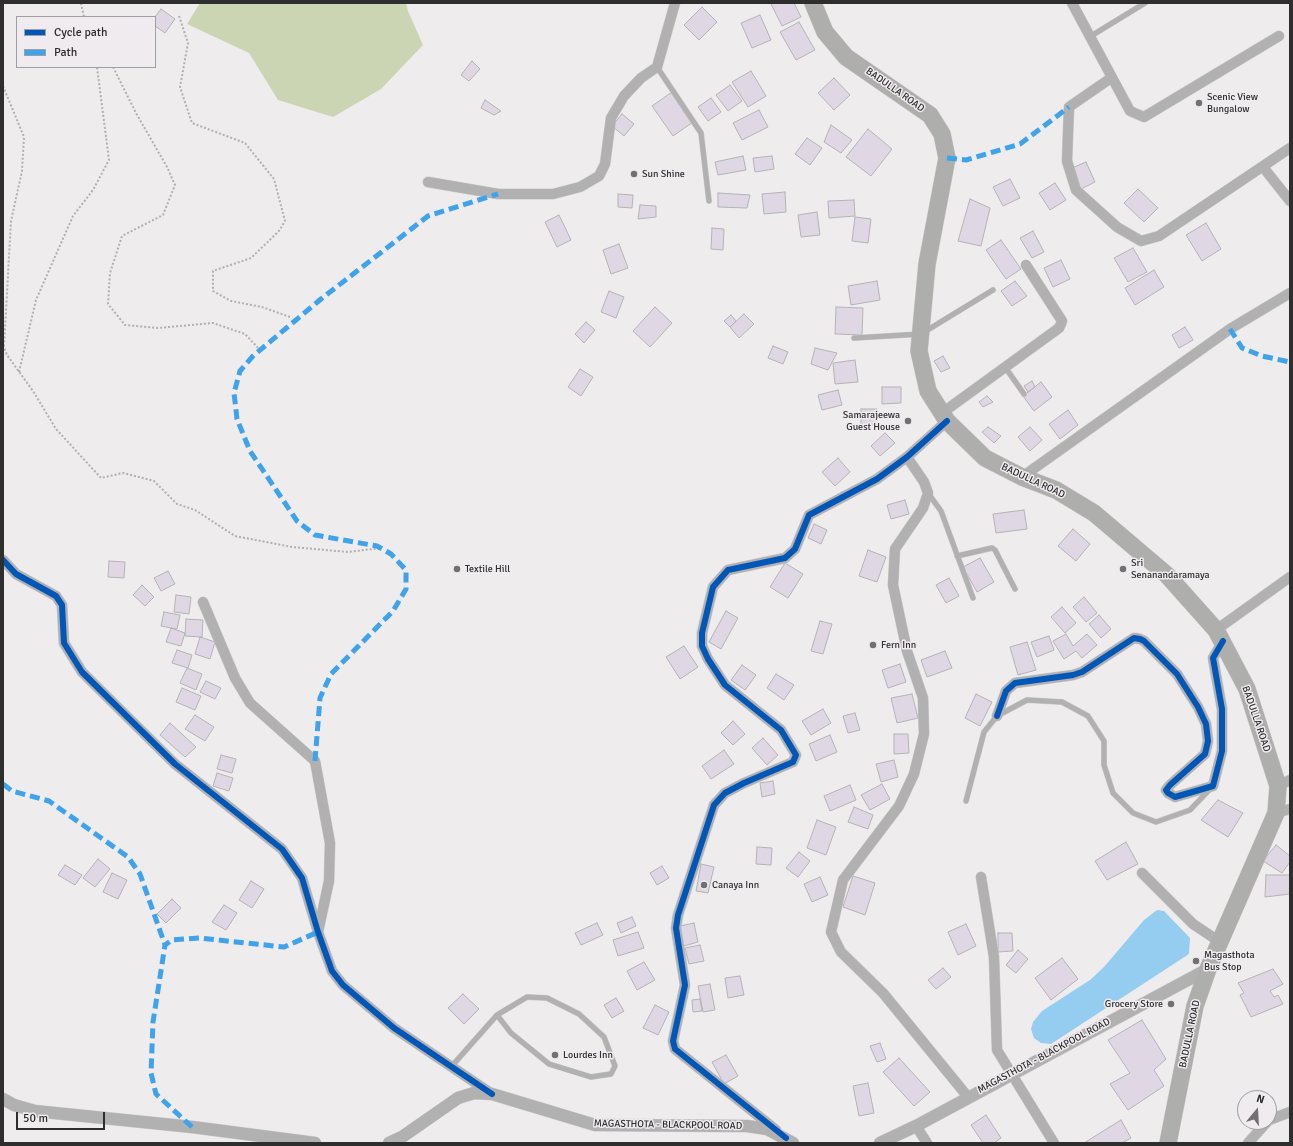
<!DOCTYPE html>
<style>
body{margin:0}
#map{position:relative;width:1293px;height:1146px;overflow:hidden;background:#eeeced;font-family:Signika,sans-serif}
canvas{display:block}
.frame{position:absolute;inset:0;border:4px solid #2f2e2f;pointer-events:none}
.legend{position:absolute;left:16px;top:16px;width:140px;height:52px;box-sizing:border-box;background:#efebee;border:1px solid #a29fa2;margin:0;padding:5px 7px;list-style:none;font-size:12px;color:#2f2e2f}
.legend li{display:flex;align-items:center;gap:8px;height:20px}
.legend b{width:20px;border:1px solid #a29fa2}
.north{position:absolute;left:1237px;top:1090px;width:40px;height:40px;box-sizing:border-box;background:#efebee;border:1px solid #a29fa2;border-radius:50%;rotate:18deg;font-size:11px;font-weight:700;line-height:16px;text-align:center;color:#2f2e2f}
.north::after{content:'';display:block;margin:auto;width:14px;height:18px;background:#727072;clip-path:polygon(50% 0,100% 100%,50% 72%,0 100%)}
.scale{position:absolute;left:16px;top:1112px;width:89px;height:18px;box-sizing:border-box;border:2px solid #2f2e2f;border-top:0;padding-left:5px;font-size:12px;line-height:14px;white-space:nowrap;color:#2f2e2f;-webkit-text-stroke:3px #efebee;paint-order:stroke}
</style>
<div id="map">
<canvas width="1293" height="1146"></canvas>
<div class="frame"></div>
<ul class="legend">
<li><b style="height:5px;background:#0057b8"></b>Cycle path</li>
<li><b style="height:5px;background:#3ea3eb"></b>Path</li>
</ul>
<div class="north">N</div>
<div class="scale">50 m</div>
</div>
<script>
const g = document.querySelector('canvas').getContext('2d');
g.lineJoin = 'round';
function paint(path, color) {
  g.fillStyle = color;
  g.fill(path, 'evenodd');
}
function toPath(rows) {
  const path = new Path2D();
  for (const r of rows) {
    path.moveTo(r[0], r[1]);
    for (let i = 2; i < r.length; i += 2) path.lineTo(r[i], r[i + 1]);
  }
  return path;
}
function trace(path, color, width, dash) {
  g.strokeStyle = color;
  g.lineWidth = width;
  g.lineCap = dash ? 'butt' : 'round';
  g.setLineDash(dash || []);
  g.stroke(path);
}
function label(font, color, halo, rows, align = 'center') {
  g.font = font + ' Signika,sans-serif';
  g.lineWidth = 3;
  g.setLineDash([]);
  g.textBaseline = 'middle';
  g.strokeStyle = halo;
  g.fillStyle = color;
  for (const [text, x, y, turn = 0] of rows) {
    g.save();
    g.translate(x, y);
    g.rotate((+turn || 0) * Math.PI / 180);
    g.textAlign = isNaN(turn) ? turn : align;
    if (halo) g.strokeText(text, 0, 0);
    g.fillText(text, 0, 0);
    g.restore();
  }
}
paint(toPath([
 [200,3,406,3,408,11,423,45,381,89,333,117,278,100,249,53,187,24]
]), '#ccd5b3');
paint(toPath([
 [1157,910,1164,911,1190,938,1189,954,1051,1044,1041,1043,1034,1038,1031,1029,1033,1022,1042,1011,1090,980,1104,967,1144,920]
]), '#94cdf0');
const building = toPath([
 [774,3,794,3,801,17,782,26,771,4,774,3],
 [702,7,717,22,699,40,684,25,702,7],
 [161,9,175,19,165,33,155,26,155,17,161,9],
 [760,15,771,40,752,48,741,23,760,15],
 [799,22,815,50,796,60,780,32,799,22],
 [472,61,480,69,469,81,461,75,472,61],
 [751,71,766,96,748,107,732,82,751,71],
 [834,78,850,95,834,110,818,93,834,78],
 [730,85,742,101,728,111,716,95,730,85],
 [672,92,693,122,673,136,652,106,672,92],
 [711,98,721,112,708,121,698,107,711,98],
 [485,100,501,111,494,115,481,108,485,100],
 [759,110,768,127,742,140,733,123,759,110],
 [622,114,634,124,624,136,612,126,622,114],
 [831,125,852,140,841,153,824,142,831,125],
 [868,129,892,149,871,176,846,157,868,129],
 [807,138,822,148,810,165,795,154,807,138],
 [743,156,746,170,718,175,715,162,743,156],
 [772,156,774,169,755,172,753,158,772,156],
 [1086,162,1095,182,1081,189,1072,168,1086,162],
 [1010,179,1020,198,1003,206,993,187,1010,179],
 [1055,183,1066,200,1050,210,1039,193,1055,183],
 [1138,189,1158,208,1144,222,1124,203,1138,189],
 [785,192,786,212,764,214,762,194,785,192],
 [718,193,750,195,747,208,718,207,718,193],
 [618,194,633,195,632,208,618,207,618,194],
 [970,199,990,208,981,246,958,241,970,199],
 [854,200,855,216,829,218,828,201,854,200],
 [640,205,656,206,656,217,638,219,640,205],
 [817,212,820,235,801,237,798,215,817,212],
 [559,215,571,240,557,247,545,222,559,215],
 [855,217,871,219,868,243,852,241,855,217],
 [1206,223,1221,249,1202,261,1186,235,1206,223],
 [712,228,724,229,723,250,711,249,712,228],
 [1033,231,1044,252,1032,258,1020,238,1033,231],
 [1001,240,1021,269,1006,279,986,250,1001,240],
 [619,244,628,268,611,274,603,250,619,244],
 [1133,248,1147,272,1128,282,1114,258,1133,248],
 [1061,260,1070,279,1053,287,1044,268,1061,260],
 [1154,270,1164,287,1135,305,1125,288,1154,270],
 [877,281,880,300,851,305,848,286,877,281],
 [1015,281,1027,296,1012,306,1001,291,1015,281],
 [609,291,624,297,616,318,601,312,609,291],
 [655,307,672,323,650,347,633,331,655,307],
 [836,307,863,308,862,335,835,334,836,307],
 [744,314,754,324,739,338,730,327,744,314],
 [731,315,736,321,730,327,724,321,731,315],
 [586,322,595,330,584,343,575,334,586,322],
 [1185,327,1193,340,1179,348,1172,335,1185,327],
 [773,346,788,352,783,364,768,358,773,346],
 [815,348,837,353,828,370,811,364,815,348],
 [943,356,950,368,941,372,934,361,943,356],
 [855,360,858,382,835,384,833,363,855,360],
 [580,369,593,377,581,396,568,387,580,369],
 [1032,381,1035,387,1028,392,1024,386,1032,381],
 [1041,382,1052,397,1034,411,1023,396,1041,382],
 [882,387,901,387,901,403,882,404,882,387],
 [838,390,842,405,822,410,818,395,838,390],
 [987,396,993,402,983,407,979,402,987,396],
 [861,409,877,409,877,425,861,425,861,409],
 [1068,410,1078,425,1060,439,1049,424,1068,410],
 [988,427,1001,436,994,443,982,432,988,427],
 [1030,427,1042,440,1030,451,1018,437,1030,427],
 [885,433,895,443,880,456,871,446,885,433],
 [838,458,850,472,835,486,822,472,838,458],
 [905,500,909,514,891,519,887,505,905,500],
 [1024,510,1027,529,996,533,993,514,1024,510],
 [814,524,827,530,821,544,808,538,814,524],
 [1073,529,1090,544,1076,561,1058,546,1073,529],
 [868,550,886,557,877,582,859,576,868,550],
 [980,558,994,582,977,592,963,567,980,558],
 [109,561,125,562,124,578,108,577,109,561],
 [785,563,803,574,788,598,770,587,785,563],
 [168,571,175,584,161,591,154,578,168,571],
 [949,578,959,596,946,603,936,585,949,578],
 [142,585,154,597,145,606,133,595,142,585],
 [176,595,191,597,189,614,174,612,176,595],
 [1084,597,1097,613,1086,622,1073,607,1084,597],
 [1062,607,1076,623,1065,633,1051,617,1062,607],
 [726,611,738,618,721,649,709,642,726,611],
 [164,612,180,615,177,629,161,626,164,612],
 [1099,615,1111,629,1101,638,1089,624,1099,615],
 [186,619,203,620,202,637,185,636,186,619],
 [820,621,832,624,823,654,811,651,820,621],
 [171,628,185,633,181,646,166,642,171,628],
 [1066,634,1073,646,1087,634,1097,645,1082,658,1076,651,1064,659,1053,641,1066,634],
 [1049,636,1054,650,1037,657,1031,642,1049,636],
 [200,637,215,642,210,659,195,654,200,637],
 [1027,642,1036,670,1018,675,1010,647,1027,642],
 [684,646,698,667,680,679,666,657,684,646],
 [177,650,192,655,188,668,172,663,177,650],
 [945,651,952,668,927,677,921,660,945,651],
 [900,664,906,682,888,688,882,670,900,664],
 [742,665,756,675,745,690,731,680,742,665],
 [187,668,202,674,196,690,180,683,187,668],
 [776,674,794,685,784,700,767,688,776,674],
 [206,681,221,688,215,699,200,692,206,681],
 [182,688,201,696,195,710,176,702,182,688],
 [912,694,918,718,897,723,891,698,912,694],
 [976,694,992,702,980,726,965,718,976,694],
 [823,709,831,723,811,735,802,721,823,709],
 [855,713,860,730,848,733,843,716,855,713],
 [195,715,214,727,205,741,185,729,195,715],
 [733,721,745,734,733,745,721,733,733,721],
 [170,723,196,747,185,757,160,735,170,723],
 [894,734,908,734,909,753,894,754,894,734],
 [830,735,837,752,816,761,809,744,830,735],
 [763,738,778,755,767,765,752,748,763,738],
 [724,750,734,764,711,779,702,766,724,750],
 [221,755,236,759,232,773,217,769,221,755],
 [894,760,898,777,881,782,876,764,894,760],
 [217,773,233,778,229,791,213,786,217,773],
 [773,781,775,794,762,797,760,783,773,781],
 [882,784,890,799,870,810,861,795,882,784],
 [850,785,856,800,830,811,824,796,850,785],
 [1218,800,1243,813,1228,837,1201,820,1218,800],
 [854,807,873,815,868,829,848,822,854,807],
 [817,820,836,827,826,855,807,848,817,820],
 [1126,842,1138,864,1107,880,1095,861,1126,842],
 [1276,845,1290,856,1290,862,1282,873,1263,861,1276,845],
 [757,847,772,848,771,865,756,864,757,847],
 [799,852,810,861,798,877,786,868,799,852],
 [98,859,110,869,95,887,83,878,98,859],
 [701,864,714,867,708,893,696,891,701,864],
 [65,865,82,875,75,885,58,875,65,865],
 [662,866,669,878,657,885,650,873,662,866],
 [112,873,127,880,118,899,103,892,112,873],
 [1266,875,1290,875,1290,894,1265,897,1266,875],
 [853,876,875,883,865,915,843,907,853,876],
 [820,877,828,895,812,902,804,884,820,877],
 [251,881,264,889,252,908,239,900,251,881],
 [172,899,181,908,166,923,157,914,172,899],
 [224,905,237,913,226,930,212,922,224,905],
 [632,917,636,926,621,933,617,923,632,917],
 [597,923,603,935,581,945,575,933,597,923],
 [694,923,698,942,684,946,680,926,694,923],
 [966,924,976,946,958,955,948,932,966,924],
 [638,932,644,948,618,956,613,940,638,932],
 [998,933,1012,933,1013,951,998,952,998,933],
 [700,945,704,961,689,964,685,948,700,945],
 [1018,950,1028,959,1016,973,1006,965,1018,950],
 [1062,958,1078,979,1051,1000,1035,978,1062,958],
 [644,962,655,980,637,990,627,971,644,962],
 [943,968,951,977,936,989,928,980,943,968],
 [1273,969,1283,984,1270,991,1274,997,1278,995,1283,1004,1251,1017,1240,995,1244,993,1238,983,1273,969],
 [740,976,744,995,728,998,725,978,740,976],
 [710,984,715,1010,703,1012,698,986,710,984],
 [463,994,479,1009,464,1024,448,1008,463,994],
 [616,998,624,1011,612,1018,604,1005,616,998],
 [700,999,702,1011,693,1012,692,1000,700,999],
 [655,1005,669,1012,658,1035,643,1028,655,1005],
 [1142,1020,1166,1059,1154,1070,1164,1086,1128,1110,1110,1084,1130,1073,1108,1040,1142,1020],
 [880,1043,886,1059,877,1062,870,1046,880,1043],
 [726,1055,738,1076,724,1084,712,1062,726,1055],
 [899,1058,930,1092,914,1106,883,1072,899,1058],
 [868,1083,874,1113,859,1116,853,1086,868,1083],
 [986,1115,1001,1138,994,1143,983,1143,971,1125,986,1115],
 [1121,1120,1131,1138,1122,1143,1084,1143,1121,1120]
]);
paint(building, '#e0d7e5');
trace(building, '#b4b3b4', 1);
const service = toPath([
 [1091,36,1145,3],
 [657,67,701,133,709,201],
 [854,338,921,334,993,290],
 [1005,367,1024,394],
 [928,493,941,511,973,598],
 [957,556,992,548,995,550,1015,589],
 [966,801,984,732,997,716,1027,700,1062,702,1088,716,1104,741,1104,765,1113,793,1133,813,1156,822,1190,810,1211,788],
 [451,1067,497,1015,527,997,547,998,579,1014,604,1037,615,1066,611,1074,591,1077,549,1064,511,1033,497,1015]
]);
const minor = toPath([
 [1072,3,1130,111,1144,117,1279,36],
 [1111,78,1069,107,1067,161,1076,190,1117,227,1141,241,1159,236,1290,148],
 [1263,167,1290,201],
 [428,182,498,194,553,194,580,187,599,176,605,164,611,118,624,96,641,78,657,67,675,3],
 [942,413,1059,328,1061,324,1062,321,1026,265],
 [907,457,924,482,928,493,923,508,895,549,893,585,907,651,923,698,924,734,914,774,899,806,843,880,831,932,841,952,883,993,968,1097],
 [1022,477,1230,329,1290,293],
 [3,560,16,574,56,596,62,605,64,643,82,672,175,764,282,849,302,878,318,932,332,971,343,985,394,1028,492,1094],
 [203,602,235,678,250,703,315,761,330,843,329,881,318,932],
 [1216,630,1290,577],
 [997,716,1006,691,1015,683,1073,675,1082,672,1134,638,1140,639,1144,641,1177,674,1198,707,1206,724,1208,741,1205,754,1170,785,1166,790,1168,793,1175,797,1213,786,1222,751,1222,709,1213,658,1223,641],
 [1278,786,1290,780],
 [1276,813,1290,809],
 [1142,873,1193,924,1220,942],
 [981,877,994,957,997,1050,1054,1143],
 [1269,1120,1290,1112],
 [916,1126,927,1143],
 [776,1130,675,1049,673,1041,685,985,676,928,678,915,714,805,725,793,744,783,793,762,796,755,781,730,725,685,708,659,702,646,702,633,713,587,728,570,785,558,795,549,809,515,877,479,907,457,947,421],
 [1248,1143,1267,1122]
]);
const tertiary = toPath([
 [3,1099,14,1105,35,1111,192,1127,315,1143],
 [389,1143,402,1137,458,1098,474,1093,492,1094,595,1125,747,1126,767,1129,793,1143],
 [880,1143,916,1126,1208,969]
]);
const trunk = toPath([
 [813,3,825,32,846,57,930,115,942,134,947,158,927,264,919,351,928,391,947,421,985,458,1022,477,1056,490,1094,513,1167,575,1216,630,1247,689,1278,786,1276,813,1208,969,1195,1006,1168,1143]
]);
trace(service, '#cccacb', 6);
trace(minor, '#cccacb', 11);
trace(tertiary, '#cccacb', 13);
trace(trunk, '#cccacb', 18);
trace(toPath([
 [81,3,84,17],
 [179,16,188,43,180,87,192,123,245,143,274,179,285,221,279,231,251,258,213,271,213,291,231,301,262,307,290,317],
 [113,67,136,113,167,167,175,185,163,215,122,236,110,273,108,304,125,325,158,328,213,323,245,334,260,350],
 [3,86,24,137,22,171,11,221,4,347],
 [3,345,7,355,33,391,56,429,101,478,123,473,154,481,177,504,195,510,235,536,292,547,348,552,381,548],
 [19,372,36,300,73,216,93,190,109,160,97,67]
]), '#b0b0b0', 2, [2, 2]);
trace(service, '#b2b1b2', 5);
trace(minor, '#b2b1b2', 10);
trace(tertiary, '#b2b1b2', 12);
trace(trunk, '#aeaeac', 17);
trace(toPath([
 [947,158,966,160,1020,144,1069,107],
 [1230,329,1242,348,1262,356,1290,362],
 [315,761,320,698,331,674,393,611,406,589,406,570,391,554,377,546,315,535,297,521,250,451,237,419,234,393,240,371,253,356,321,299,428,216,498,194],
 [3,784,12,791,49,801,128,857,140,874,165,945],
 [192,1127,156,1094,151,1073,153,1022,165,945,172,940,199,938,284,947,318,932]
]), '#3ea3eb', 5, [10, 5]);
trace(toPath([
 [3,560,16,574,56,596,62,605,64,643,82,672,175,764,282,849,302,878,318,932,332,971,343,985,394,1028,492,1094],
 [997,716,1006,691,1015,683,1073,675,1082,672,1134,638,1140,639,1144,641,1177,674,1198,707,1206,724,1208,741,1205,754,1170,785,1166,790,1168,793,1175,797,1213,786,1222,751,1222,709,1213,658,1223,641],
 [786,1138,675,1049,673,1041,685,985,676,928,678,915,714,805,725,793,744,783,793,762,796,755,781,730,725,685,708,659,702,646,702,633,713,587,728,570,785,558,795,549,809,515,877,479,907,457,947,421]
]), '#0057b8', 6);
for (const [x, y, r, color] of [
 [1199,103,4,"#727072"],
 [634,174,4,"#727072"],
 [908,421,4,"#727072"],
 [457,569,4,"#727072"],
 [1123,569,4,"#727072"],
 [873,645,4,"#727072"],
 [704,885,4,"#727072"],
 [1196,961,4,"#727072"],
 [1171,1004,4,"#727072"],
 [555,1055,4,"#727072"]
]) {
  const dot = new Path2D();
  dot.arc(x, y, r, 0, 2 * Math.PI);
  g.fillStyle = color;
  g.fill(dot);
  trace(dot, '#efebee', 1.5);
}
label('10px', '#2f2e2f', '#efebee', [
 ["BADULLA ROAD",895,90,35],
 ["BADULLA ROAD",1033,481,25],
 ["BADULLA ROAD",1256,719,71],
 ["BADULLA ROAD",1190,1034,-78],
 ["MAGASTHOTA - BLACKPOOL ROAD",1044,1056,-28],
 ["MAGASTHOTA - BLACKPOOL ROAD",668,1125,1]
]);
label('10px', '#2f2e2f', '#efebee', [
 ["Scenic View",1207,97],
 ["Bungalow",1207,109],
 ["Sun Shine",642,174],
 ["Samarajeewa",900,415,"right"],
 ["Guest House",900,427,"right"],
 ["Sri",1131,563],
 ["Senanandaramaya",1131,575],
 ["Textile Hill",465,569],
 ["Fern Inn",881,645],
 ["Canaya Inn",712,885],
 ["Magasthota",1204,955],
 ["Bus Stop",1204,967],
 ["Grocery Store",1163,1004,"right"],
 ["Lourdes Inn",563,1055]
], 'left');
</script>
